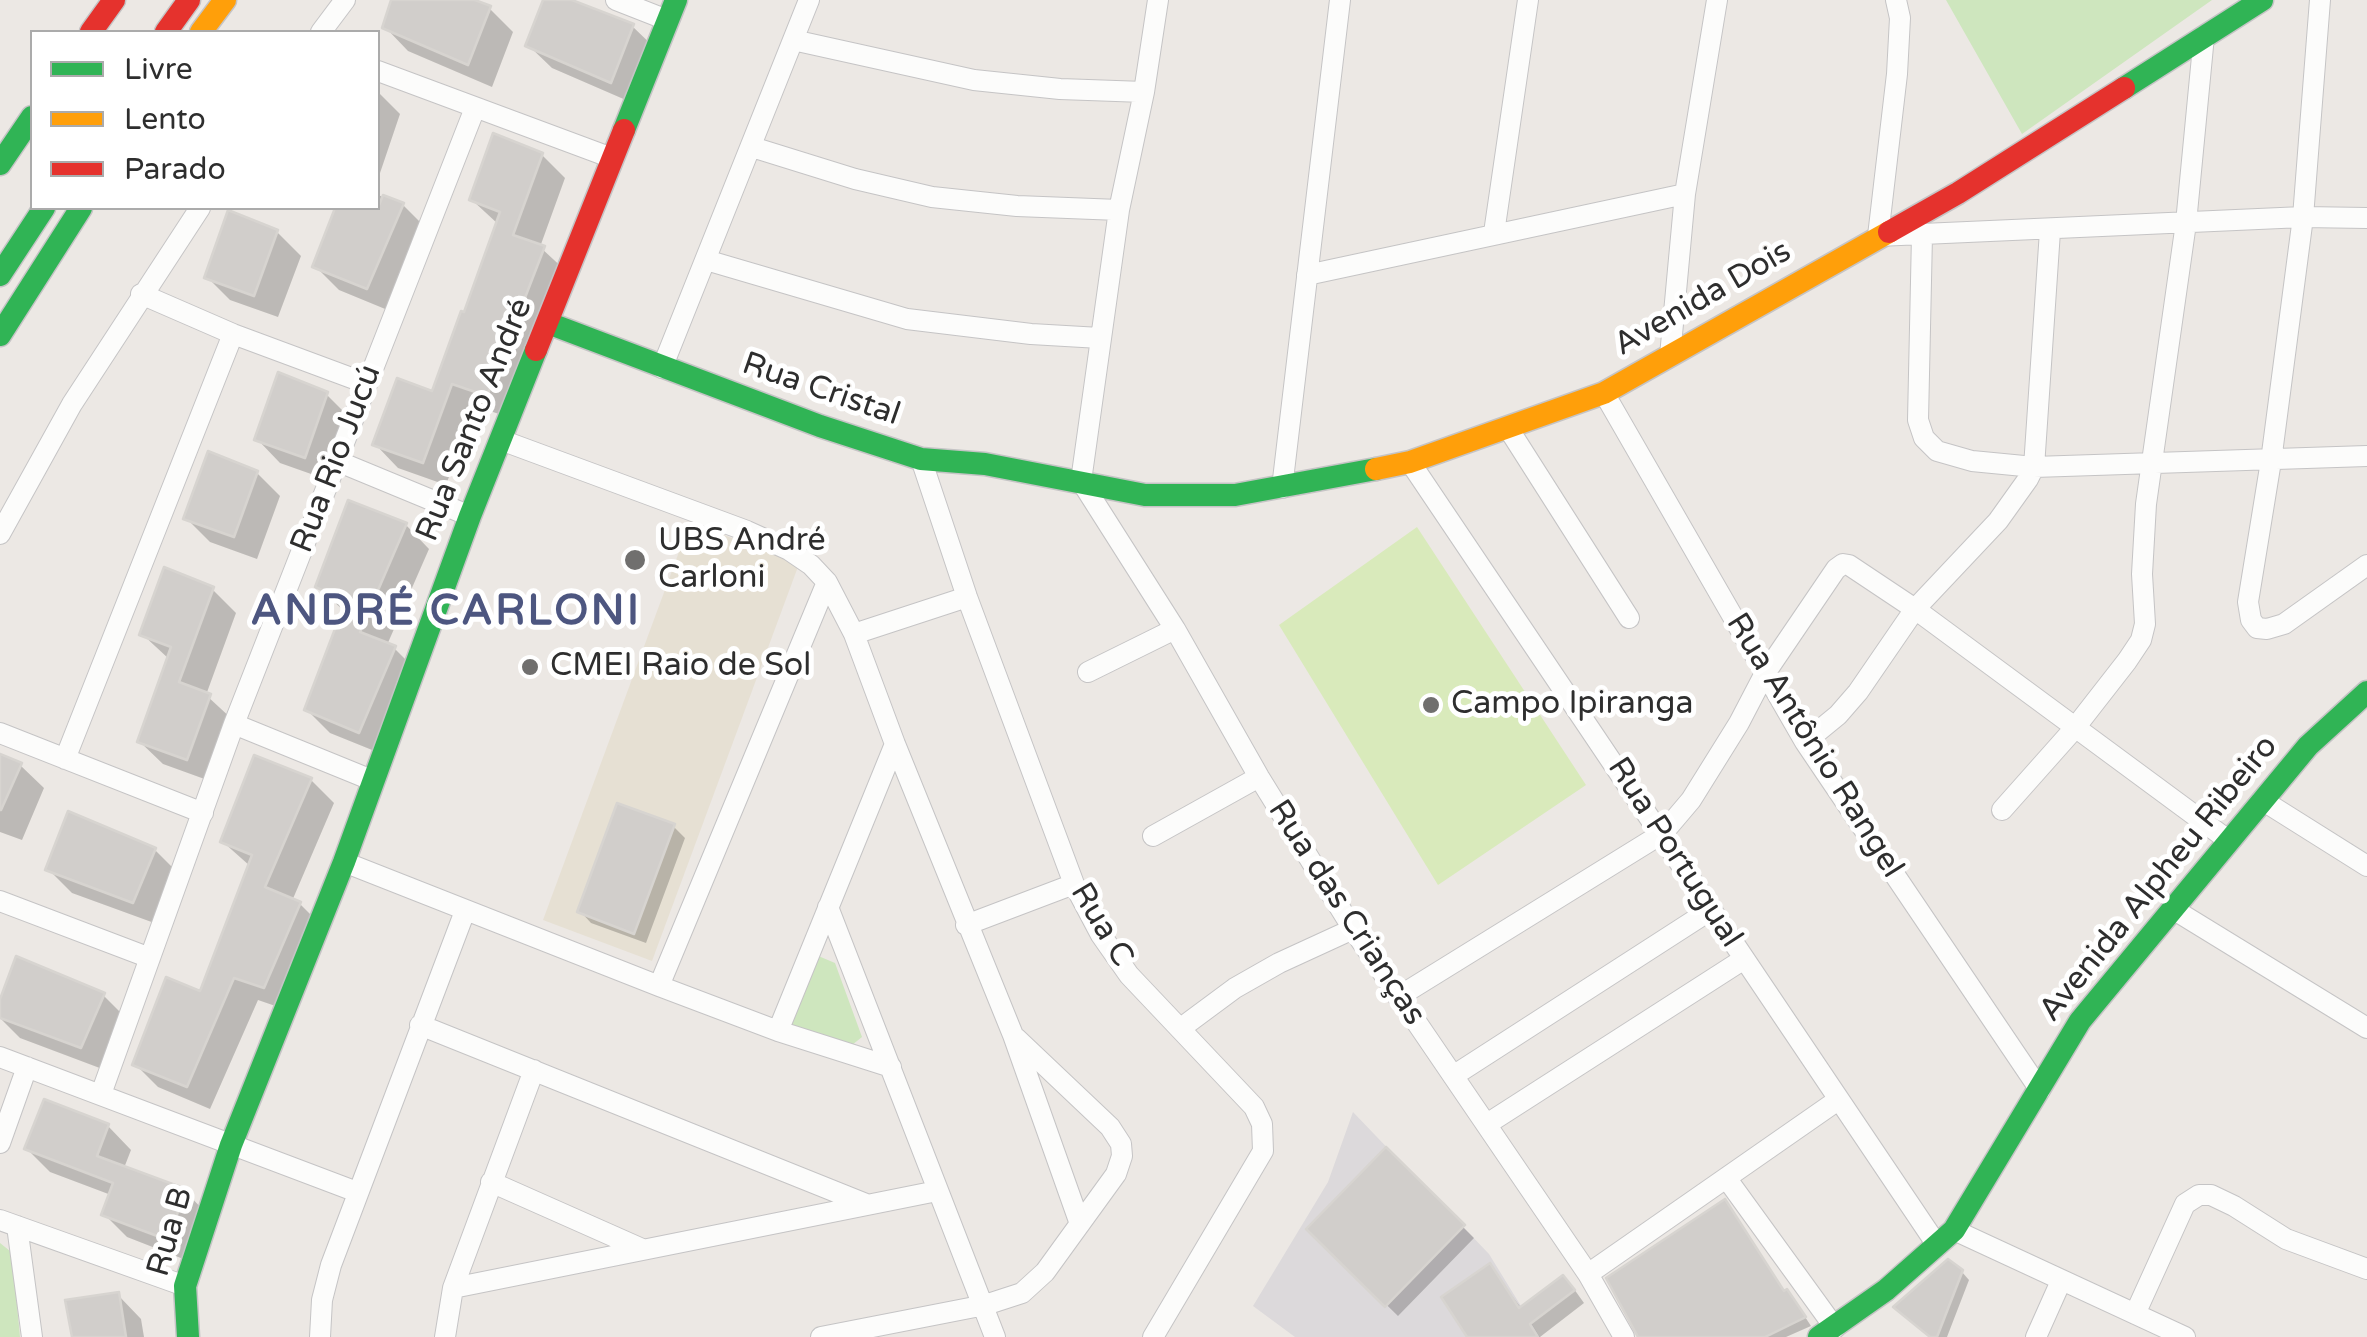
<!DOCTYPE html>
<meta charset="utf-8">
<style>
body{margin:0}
#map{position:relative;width:2367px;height:1337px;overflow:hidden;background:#ece8e4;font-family:"Varela Round",sans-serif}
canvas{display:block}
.legend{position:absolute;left:30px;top:30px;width:350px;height:180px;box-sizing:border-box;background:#fff;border:2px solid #ababab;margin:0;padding:12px 18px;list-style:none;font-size:30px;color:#2e2e2e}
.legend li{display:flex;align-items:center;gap:20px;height:50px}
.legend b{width:50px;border:2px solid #ababab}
</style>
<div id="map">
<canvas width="2367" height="1337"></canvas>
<ul class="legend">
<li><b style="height:12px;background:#30b455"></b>Livre</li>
<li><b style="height:12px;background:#ff9f0a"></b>Lento</li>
<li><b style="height:12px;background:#e5322d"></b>Parado</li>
</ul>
</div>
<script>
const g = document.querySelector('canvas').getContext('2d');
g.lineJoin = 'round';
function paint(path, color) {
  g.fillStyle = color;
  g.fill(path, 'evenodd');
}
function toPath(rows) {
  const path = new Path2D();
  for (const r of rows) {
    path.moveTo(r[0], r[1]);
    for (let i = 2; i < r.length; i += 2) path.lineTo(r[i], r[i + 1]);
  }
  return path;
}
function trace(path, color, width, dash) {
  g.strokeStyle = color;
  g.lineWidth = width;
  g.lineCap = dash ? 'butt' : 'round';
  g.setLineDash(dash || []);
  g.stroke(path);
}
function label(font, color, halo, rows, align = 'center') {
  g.font = font + ' "Varela Round",sans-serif';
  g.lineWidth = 10;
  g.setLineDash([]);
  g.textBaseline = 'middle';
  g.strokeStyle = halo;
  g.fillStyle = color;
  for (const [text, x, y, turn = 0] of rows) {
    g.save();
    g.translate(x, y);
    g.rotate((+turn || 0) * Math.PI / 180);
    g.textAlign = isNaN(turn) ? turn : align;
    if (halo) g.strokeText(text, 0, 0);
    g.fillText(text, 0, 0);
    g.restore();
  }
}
paint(toPath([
 [1353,1112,1489,1254,1540,1337,1295,1337,1253,1306,1328,1182]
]), '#dcd9db');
paint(toPath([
 [690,522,799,564,652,961,543,920]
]), '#e6e0d3');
paint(toPath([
 [1946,0,2212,0,2022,134],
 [816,955,835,963,862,1037,852,1045,788,1024],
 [0,1243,10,1251,13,1262,20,1337,0,1337]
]), '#cee6be');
paint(toPath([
 [1417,527,1586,785,1438,885,1279,625]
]), '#d9eabb');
paint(toPath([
 [395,0,468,0,489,8,513,32,492,87,408,51,385,27],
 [546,0,564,0,632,26,656,49,635,104,552,68,528,45],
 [378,92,400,114,379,176,378,176],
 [542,155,565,178,540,247,567,272,511,418,475,406,446,485,398,468,375,444,433,394,498,224,472,200],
 [378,195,403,205,426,228,390,311,339,290,315,266,338,208,378,208],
 [277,232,301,256,278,317,230,300,207,277],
 [327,395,350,418,328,480,280,463,257,439],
 [257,473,280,496,257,559,210,542,186,518],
 [406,525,429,549,387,645,395,649,418,672,382,754,330,733,307,710,344,611,318,587],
 [212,589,236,613,206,695,233,720,210,781,163,764,139,741,169,659,142,634],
 [0,756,20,765,44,788,22,840,0,832],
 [311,780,334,803,292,901,300,904,323,927,287,1010,258,1000,210,1109,158,1087,135,1064,201,994,250,866,223,842],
 [673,826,685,838,646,943,591,923,580,911],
 [155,850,178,873,157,924,72,893,48,869],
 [103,995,127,1019,105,1070,20,1038,0,1018,0,1005],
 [108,1126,131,1150,124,1168,185,1191,208,1215,191,1262,127,1237,104,1214,111,1195,50,1172,27,1149],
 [1386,1150,1474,1238,1398,1316,1309,1229],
 [1489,1266,1522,1309,1574,1289,1584,1303,1540,1337,1470,1337],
 [1962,1272,1969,1280,1947,1337,1932,1337],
 [1785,1293,1794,1300,1811,1326,1786,1337,1640,1337],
 [118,1295,141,1319,144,1337,74,1337]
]), '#0003');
const building = toPath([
 [391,0,475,0,491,6,468,65,382,28,391,0],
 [543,0,572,0,634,24,611,83,525,46,543,0],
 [493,133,543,153,513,235,545,246,487,396,452,384,423,463,372,445,397,378,432,391,461,311,464,312,500,212,469,200,493,133],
 [383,195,404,203,367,289,312,267,335,208,378,208,383,195],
 [228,210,278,230,254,296,204,278,228,210],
 [278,372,328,392,305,458,254,440,278,372],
 [208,451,258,471,234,537,183,519,208,451],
 [348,500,407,523,360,632,396,646,359,733,304,710,346,600,315,587,348,500],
 [164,567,214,587,179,682,211,694,187,760,137,742,171,647,139,635,164,567],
 [0,754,22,763,1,810,0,810,0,754],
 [254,755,312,778,265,887,301,902,264,988,234,978,187,1087,132,1065,166,977,200,991,252,855,220,842,254,755],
 [617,803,675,824,634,934,577,912,617,803],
 [68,811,156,848,133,903,45,870,68,811],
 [16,956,105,993,81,1048,0,1018,0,999,16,956],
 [44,1099,109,1124,97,1156,186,1189,168,1240,101,1215,113,1183,24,1149,44,1099],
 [1386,1147,1465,1225,1385,1307,1306,1229,1386,1147],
 [1725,1199,1784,1291,1787,1289,1806,1317,1765,1337,1638,1337,1606,1278,1725,1199],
 [1948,1259,1963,1270,1937,1337,1930,1337,1893,1307,1948,1259],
 [1490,1263,1519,1308,1563,1275,1575,1290,1530,1324,1538,1337,1467,1337,1441,1297,1490,1263],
 [119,1292,126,1337,72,1337,65,1300,119,1292]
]);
paint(building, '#d1cecb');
trace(building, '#d7d4d0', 2.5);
const street = toPath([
 [616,0,667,20],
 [1158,0,1144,92,1119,210,1081,481,1175,629,1259,777,1353,929,1588,1274,1624,1337],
 [1896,0,1900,18,1897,74,1878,236,2303,217,2367,218],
 [2320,0,2303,217,2271,461,2248,602,2251,620,2257,628,2267,629,2284,624,2367,565],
 [321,32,345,0],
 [793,40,974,80,1060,89,1144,92],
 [378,71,612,158],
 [752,147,855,179,932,197,1017,206,1119,210],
 [1494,233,1528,0],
 [1922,235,1918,420,1924,438,1937,451,1972,461,2034,467,2367,456],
 [706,260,907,319,1031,334,1100,338],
 [1307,275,1685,194],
 [141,294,233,334,365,383],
 [1670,356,1685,194,1717,0],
 [662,368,809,0],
 [1604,393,1805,742,2040,1090],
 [1508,428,1629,618],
 [501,440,747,531,789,550,811,565,827,582,854,634,895,744,1013,1035,1080,1224],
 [921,459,967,597,1074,884,1101,935,1129,975,1254,1107,1262,1124,1263,1151,1153,1337],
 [337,461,470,516],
 [1410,462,1937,1245],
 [1282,488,1340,0],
 [0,534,72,404,200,208],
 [854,634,967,597],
 [1088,672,1175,629],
 [234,724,374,781],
 [0,733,203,813],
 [1805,742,1838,715,1858,692,1915,609,1998,521,2028,479,2034,467,2050,231],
 [65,759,233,334],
 [2262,800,2367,866],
 [2002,810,2074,729,2127,661,2141,640,2145,624,2142,574,2146,504,2186,223,2204,36],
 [1153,836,1259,777],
 [344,862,659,986,778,1031,891,1067],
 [0,901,150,958],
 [828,907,995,1337],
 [2173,909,2367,1028],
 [966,925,1074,884],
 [659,986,827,582],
 [1398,997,1663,833,1691,800,1739,723,1764,675,1836,569,1843,564,1849,565,1915,609,2228,840],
 [420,1025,866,1204],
 [1181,1028,1235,988,1279,963,1353,929],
 [778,1031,895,744],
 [0,1057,357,1192],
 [1453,1076,1712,909],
 [101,1094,234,724,475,108],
 [1487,1124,1744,959],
 [0,1143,27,1067],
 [1727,1179,1835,1328],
 [491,1182,642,1249],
 [0,1220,185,1286],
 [17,1226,32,1337],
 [1954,1230,2185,1337],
 [1588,1274,1838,1100],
 [453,1288,937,1191],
 [2135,1314,2185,1204,2199,1195,2211,1195,2234,1206,2286,1239,2367,1269],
 [320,1337,322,1300,331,1265,465,911],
 [445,1337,453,1288,534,1070],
 [821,1337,985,1305,1022,1293,1045,1272,1116,1174,1122,1156,1121,1144,1110,1127,1016,1038],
 [2036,1337,2061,1281]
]);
const fast = toPath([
 [2124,88,2262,0],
 [624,130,676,0],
 [0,164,32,117],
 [0,275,44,208],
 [548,323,820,426,921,459,985,464,1145,495,1235,495,1376,469],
 [0,335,81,208],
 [188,1337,185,1286,231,1145,344,862,470,516,536,350],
 [1819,1337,1886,1290,1954,1230,2080,1021,2308,746,2367,692]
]);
const slow = toPath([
 [201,32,225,0],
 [1376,469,1410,462,1604,393,1889,232]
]);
const jam = toPath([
 [91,32,114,0],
 [166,32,189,0],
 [1889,232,1958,193,2124,88],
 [536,350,624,130]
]);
trace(street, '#c5c4c5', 22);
trace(fast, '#c5c4c5', 25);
trace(slow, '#c5c4c5', 25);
trace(jam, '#c5c4c5', 25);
trace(street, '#fcfcfb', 20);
trace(fast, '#30b455', 22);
trace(slow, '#ff9f0a', 22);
trace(jam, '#e5322d', 22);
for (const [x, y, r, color] of [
 [635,560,12,"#706f6e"],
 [530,667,10,"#706f6e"],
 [1431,705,10,"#706f6e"]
]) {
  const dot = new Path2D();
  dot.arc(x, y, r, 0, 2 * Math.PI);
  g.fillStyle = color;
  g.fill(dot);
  trace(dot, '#fff', 4);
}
label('32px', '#2e2e2e', '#fff', [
 ["Avenida Dois",1703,299,-30],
 ["Rua Cristal",821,390,19],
 ["Rua Santo André",475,420,-68],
 ["Rua Rio Jucú",337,459,-69],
 ["Rua Antônio Rangel",1814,746,58],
 ["Rua Portugual",1674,853,57],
 ["Avenida Alpheu Ribeiro",2159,879,-51],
 ["Rua das Crianças",1346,913,57],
 ["Rua C",1101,925,59],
 ["Rua B",171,1232,-74]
]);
label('32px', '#2e2e2e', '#fff', [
 ["UBS André",658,542],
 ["Carloni",658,579],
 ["CMEI Raio de Sol",550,667],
 ["Campo Ipiranga",1451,705]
], 'left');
g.letterSpacing = '2.5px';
label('bold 42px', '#4d5680', '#fff', [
 ["ANDRÉ CARLONI",446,613]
]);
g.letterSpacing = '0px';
</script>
